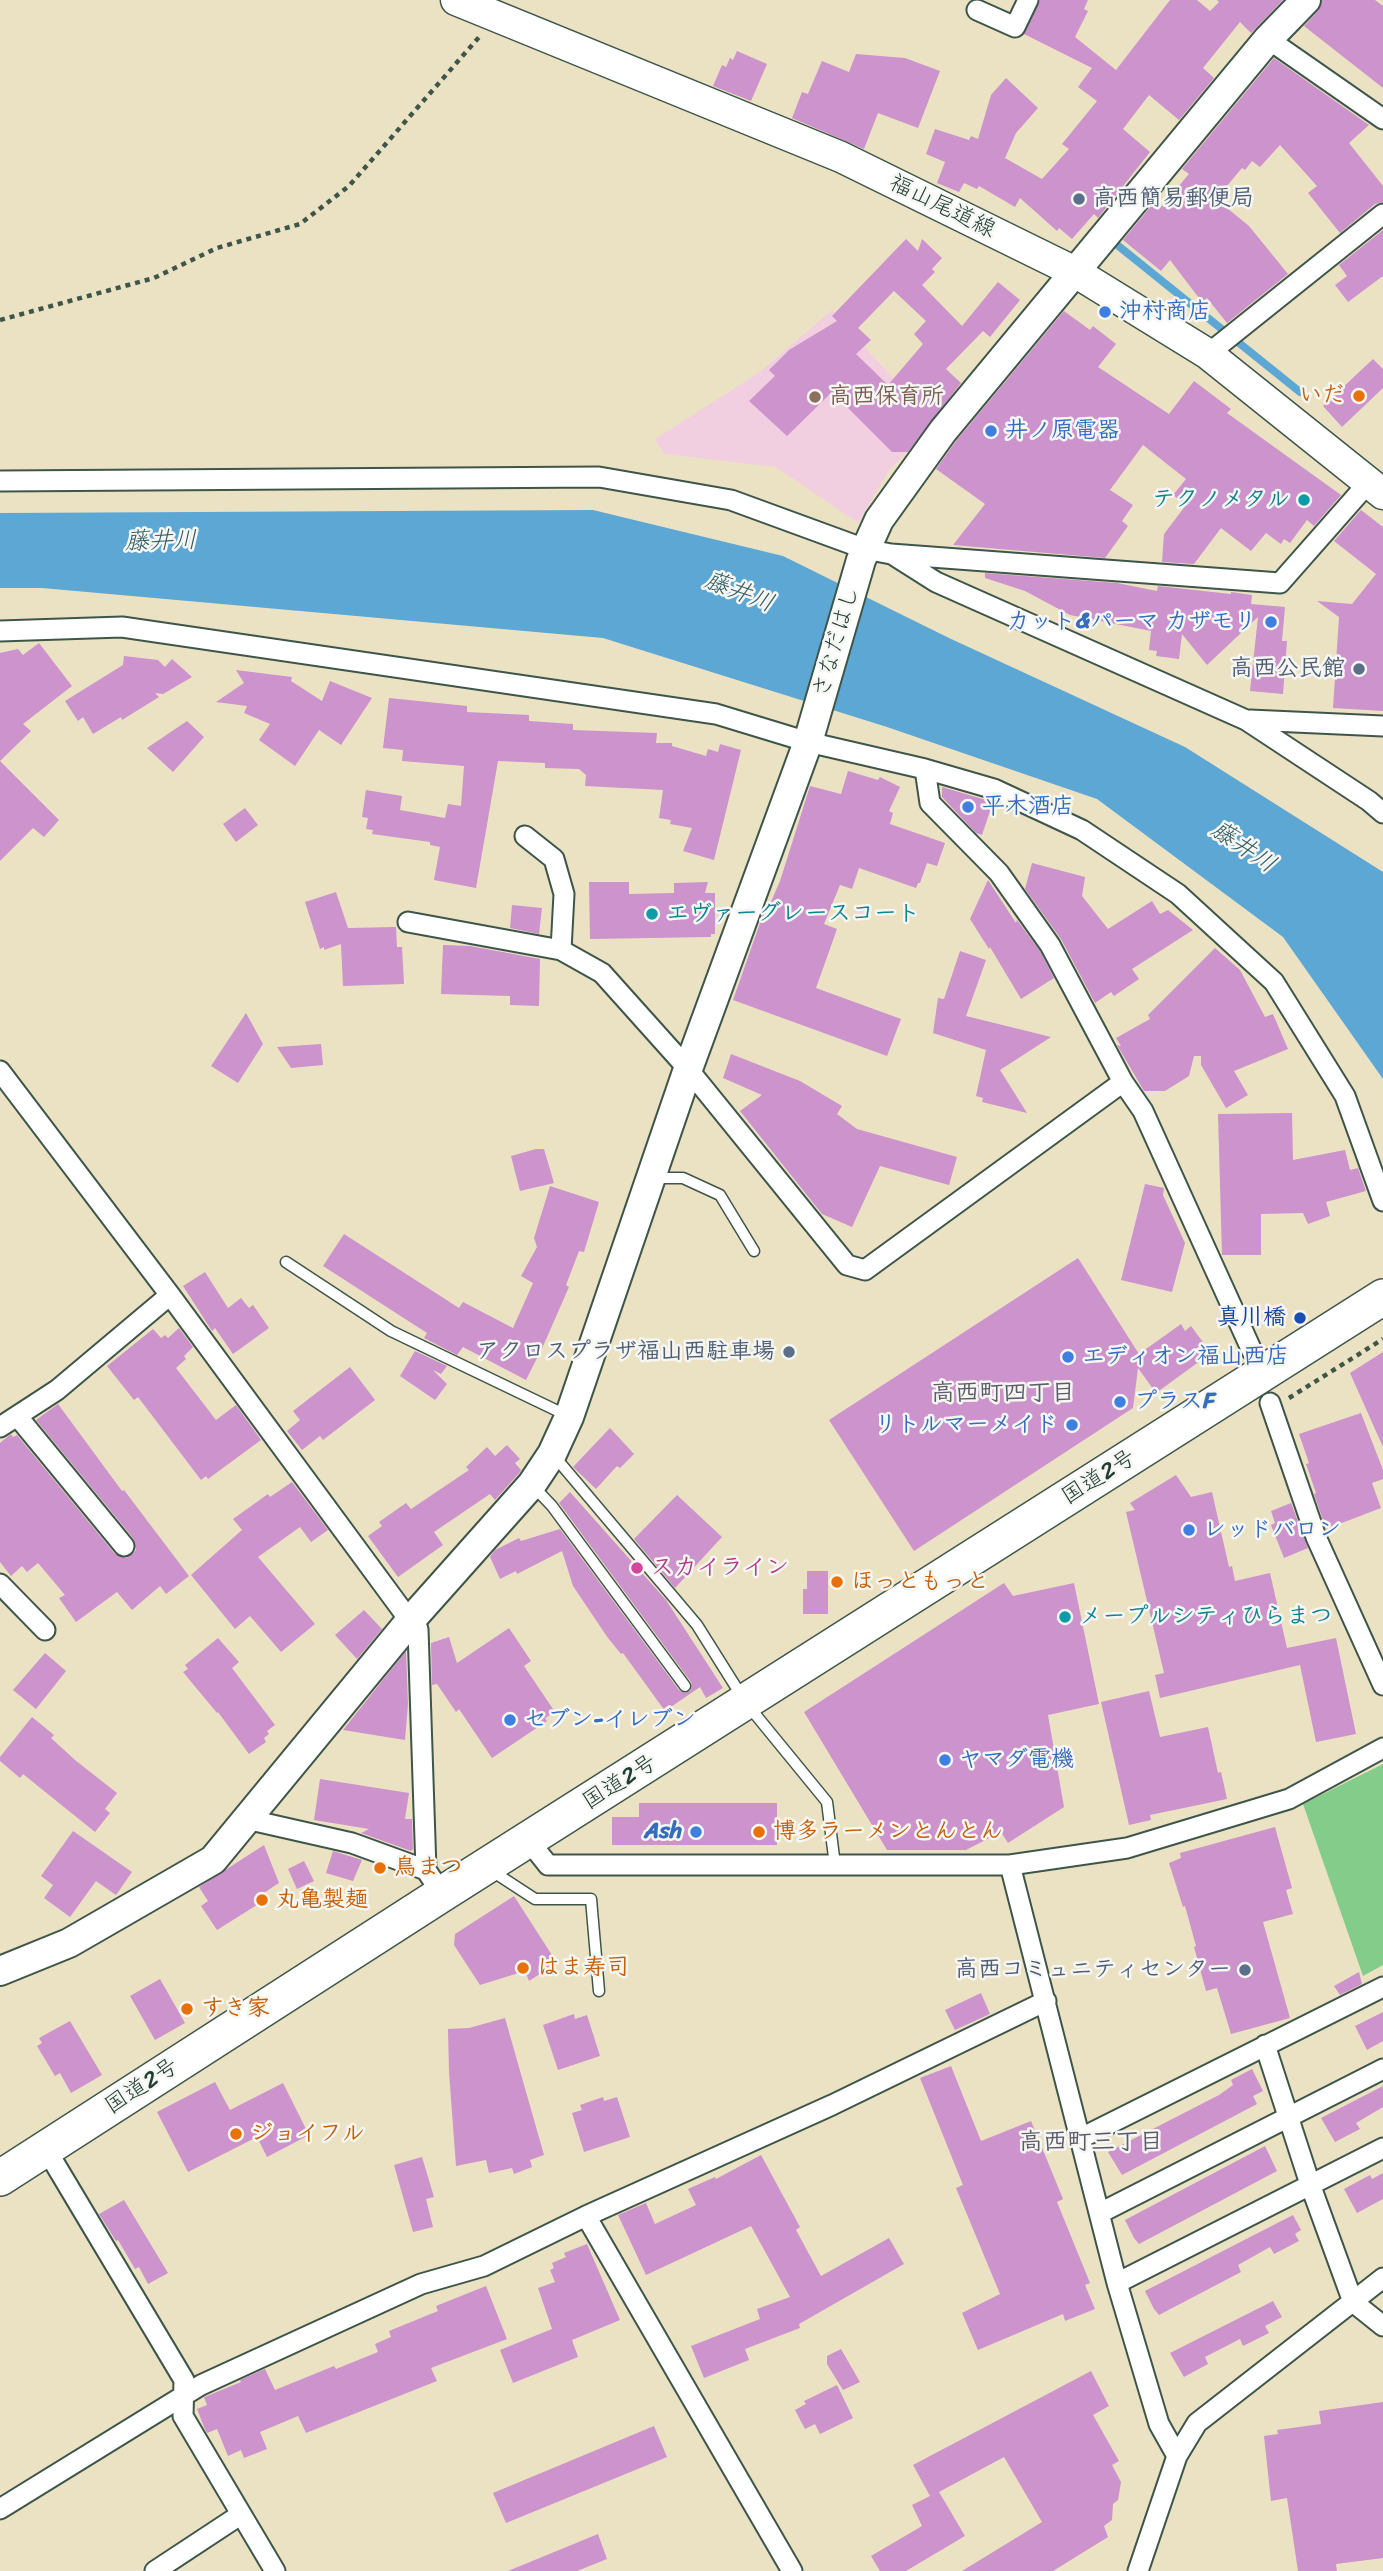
<!DOCTYPE html>
<meta charset="utf-8">
<style>
body{margin:0}
canvas{display:block;background:#ebe2c3}
</style>
<canvas width="1383" height="2571"></canvas>
<script>
const g = document.querySelector('canvas').getContext('2d');
g.lineJoin = 'round';
function paint(path, color) {
  g.fillStyle = color;
  g.fill(path, 'evenodd');
}
function toPath(rows) {
  const path = new Path2D();
  for (const r of rows) {
    path.moveTo(r[0], r[1]);
    for (let i = 2; i < r.length; i += 2) path.lineTo(r[i], r[i + 1]);
  }
  return path;
}
function trace(path, color, width, dash) {
  g.strokeStyle = color;
  g.lineWidth = width;
  g.lineCap = dash ? 'butt' : 'round';
  g.setLineDash(dash || []);
  g.stroke(path);
}
function label(font, color, halo, rows, align = 'center') {
  g.font = font + ' Sriracha,"Klee One",sans-serif';
  g.lineWidth = 5;
  g.setLineDash([]);
  g.textBaseline = 'middle';
  g.strokeStyle = halo;
  g.fillStyle = color;
  for (const [text, x, y, turn = 0] of rows) {
    g.save();
    g.translate(x, y);
    g.rotate((+turn || 0) * Math.PI / 180);
    g.textAlign = isNaN(turn) ? turn : align;
    if (halo) g.strokeText(text, 0, 0);
    g.fillText(text, 0, 0);
    g.restore();
  }
}
paint(toPath([
 [832,310,933,423,888,472,858,523,776,467,664,454,655,439,760,372]
]), '#f2cfe0');
paint(toPath([
 [1383,1764,1383,1965,1363,1976,1303,1804]
]), '#83cc89');
paint(toPath([
 [593,510,783,556,949,638,1185,747,1383,872,1383,1079,1283,937,1097,799,887,727,603,638,42,588,0,588,0,513]
]), '#5da7d5');
trace(toPath([
 [1116,244,1300,392]
]), '#5da7d5', 8);
paint(toPath([
 [1040,0,1088,0,1084,9,1088,11,1075,37,1116,70,1170,0,1197,0,1210,11,1219,2,1217,0,1283,0,1251,33,1240,22,1203,68,1214,78,1179,120,1149,95,1123,129,1150,152,1098,218,1094,214,1072,239,1059,228,1057,231,1020,198,1015,207,979,186,977,189,964,183,959,192,937,183,945,162,926,154,935,129,969,140,971,136,978,139,991,95,1006,78,1038,108,1016,133,1005,158,1042,179,1069,149,1062,144,1097,101,1078,87,1092,68,1024,34],
 [1322,0,1375,0,1383,6,1383,88,1304,26,1318,11],
 [737,51,767,64,751,101,713,86,722,65,726,67,730,58,733,60],
 [856,54,905,58,940,71,918,128,878,113,864,149,792,118,802,92,808,94,822,61,849,72],
 [1274,58,1369,125,1349,143,1383,186,1383,202,1375,204,1340,233,1308,193,1317,186,1280,145,1260,167,1252,161,1245,170,1242,168,1216,199,1249,226,1288,274,1227,323,1207,298,1202,302,1170,260,1161,271,1123,240,1152,205,1158,210,1189,174,1182,169],
 [1383,230,1383,276,1348,302,1335,285,1347,276,1339,265],
 [906,239,918,251,922,239,942,258,932,269,935,272,922,285,962,326,998,282,1020,300,990,337,983,331,946,369,961,383,908,452,892,452,832,392,787,436,749,401,775,376,769,370,789,350,837,321,832,316],
 [894,291,926,321,914,334,923,344,888,385,856,354,871,340,858,328],
 [1064,311,1090,330,1093,326,1116,344,1098,367,1169,414,1194,381,1231,409,1227,413,1341,495,1314,526,1307,520,1290,543,1284,539,1281,544,1266,533,1251,551,1221,528,1194,564,1162,562,1164,534,1186,505,1173,495,1186,479,1143,445,1110,490,1133,505,1122,521,1128,526,1105,558,953,545,985,504,936,469,956,441],
 [1373,359,1383,369,1383,388,1342,427,1323,406],
 [1361,510,1383,527,1383,711,1333,708,1339,617,1317,601,1352,604,1376,574,1334,541],
 [985,573,1117,583,1157,591,1158,586,1231,594,1231,592,1252,595,1251,604,1285,607,1282,641,1287,641,1283,694,1250,691,1258,617,1207,665,1182,634,1179,659,1156,656,1157,651,1149,650,1151,631,1070,615,1025,591,985,578],
 [39,643,72,686,23,724,31,731,0,761,59,820,44,837,33,828,0,861,0,653,18,649,23,655],
 [124,656,158,660,165,667,172,659,192,677,163,694,155,693,159,697,122,720,121,717,93,734,83,717,78,721,65,701,123,665],
 [236,670,292,677,291,681,322,701,330,681,372,698,341,745,319,730,295,766,259,740,270,724,244,713,247,706,216,702,244,683],
 [389,698,467,706,467,712,529,715,529,721,573,724,573,730,657,733,656,743,672,743,672,746,706,756,708,749,718,752,720,744,741,750,714,860,683,851,692,828,670,824,671,820,659,818,663,790,585,786,586,775,579,769,545,768,545,763,498,761,476,888,434,880,440,847,430,845,430,842,372,834,373,830,366,829,368,818,362,817,366,790,402,796,400,810,445,818,448,804,461,806,464,766,402,761,403,750,383,748],
 [187,721,204,737,173,772,147,748],
 [848,771,878,780,880,777,900,787,889,811,893,813,890,824,945,843,937,866,927,863,920,883,918,883,916,888,859,868,852,889,840,885,824,924,837,929,816,988,901,1019,887,1056,733,1000,767,903,770,904,780,881,810,786,841,794],
 [942,787,993,802,982,835,976,833,942,797],
 [245,808,258,825,236,842,223,824],
 [1032,863,1085,877,1082,896,1108,929,1152,901,1160,914,1168,910,1193,930,1132,969,1139,979,1114,996,1111,992,1095,1003,1061,939,1025,889],
 [988,880,1016,923,1017,920,1040,951,1054,978,1021,999,990,947,989,949,970,919],
 [589,882,629,882,629,894,674,893,674,883,708,882,705,893,715,893,715,934,711,934,711,937,590,939],
 [336,892,348,928,396,927,397,947,402,947,404,984,343,986,341,944,324,950,324,947,320,949,305,902],
 [512,905,542,908,539,934,510,928],
 [443,945,470,946,540,959,539,1006,510,1005,510,996,441,994],
 [1215,948,1240,970,1265,1017,1273,1014,1288,1049,1234,1071,1248,1095,1226,1108,1201,1065,1201,1056,1194,1056,1189,1076,1165,1091,1144,1091,1117,1045,1121,1046,1116,1038,1150,1019,1148,1015],
 [960,951,986,960,966,1016,1051,1037,1000,1070,1027,1113,982,1102,983,1098,976,1096,986,1050,933,1033,938,998,944,999],
 [246,1013,263,1044,238,1083,211,1066],
 [321,1044,323,1065,291,1068,277,1047],
 [731,1054,800,1081,842,1106,837,1114,857,1129,957,1157,949,1185,880,1166,852,1227,822,1214,740,1111,762,1095,723,1078],
 [1292,1113,1293,1160,1345,1150,1350,1170,1358,1168,1366,1191,1326,1202,1330,1216,1308,1224,1303,1213,1261,1214,1261,1255,1222,1255,1218,1114],
 [536,1149,544,1149,554,1183,520,1191,511,1156],
 [1145,1184,1164,1188,1163,1195,1185,1243,1172,1292,1121,1280],
 [550,1186,599,1202,584,1252,579,1251,566,1285,569,1287,544,1344,526,1380,463,1347,457,1355,424,1338,427,1333,323,1266,344,1234,459,1308,463,1302,513,1328,533,1283,521,1276,537,1247,534,1238],
 [1078,1258,1139,1354,1181,1324,1185,1331,1191,1326,1211,1353,1156,1393,1138,1368,1133,1408,914,1551,829,1420],
 [205,1272,228,1308,241,1298,249,1308,253,1305,269,1328,233,1354,215,1328,212,1331,183,1286],
 [179,1328,193,1347,184,1356,186,1359,176,1368,216,1420,236,1405,261,1440,208,1479,206,1476,201,1480,138,1397,134,1400,107,1366,153,1329,161,1338,165,1335,168,1338],
 [415,1351,447,1366,441,1374,433,1370,447,1384,435,1400,400,1376],
 [1383,1352,1383,1447,1350,1373],
 [350,1367,375,1400,323,1440,320,1436,302,1450,287,1431,300,1420,293,1411],
 [58,1404,122,1491,124,1490,189,1576,166,1594,160,1586,132,1610,117,1592,76,1622,59,1598,65,1595,38,1563,27,1572,22,1566,11,1576,0,1562,0,1443,11,1434,13,1437,17,1435,115,1554,127,1558,136,1550,133,1538,36,1420],
 [1361,1413,1383,1470,1383,1479,1372,1483,1381,1508,1326,1529,1314,1494,1316,1493,1306,1464,1309,1463,1299,1434],
 [610,1428,634,1454,620,1468,617,1466,596,1489,573,1467],
 [507,1445,520,1459,515,1463,521,1470,520,1472,495,1500,490,1494,434,1532,443,1545,398,1577,368,1536,382,1526,379,1522,406,1503,411,1509,469,1470,466,1467,487,1447,495,1456],
 [1176,1475,1191,1497,1212,1492,1229,1567,1232,1566,1235,1581,1270,1573,1287,1648,1336,1638,1356,1734,1316,1742,1300,1665,1160,1698,1155,1675,1164,1673,1126,1512,1135,1510,1130,1503],
 [292,1482,328,1530,311,1542,300,1527,258,1557,315,1624,281,1652,250,1616,235,1629,191,1575,242,1530,233,1519,268,1494,270,1497],
 [570,1492,666,1600,723,1688,706,1698,700,1687,665,1711,623,1653,621,1654,608,1638,573,1586,562,1551,517,1574,516,1571,500,1579,490,1557,495,1550,519,1538,521,1541,560,1529,679,1690,685,1693,690,1691,692,1686,691,1682,559,1503],
 [677,1495,722,1537,675,1588,634,1539],
 [1291,1503,1308,1548,1284,1558,1271,1525,1275,1523,1271,1511],
 [807,1571,828,1571,828,1614,803,1614,803,1589,807,1589],
 [1004,1583,1013,1596,1074,1583,1099,1704,1048,1715,1064,1807,1008,1843,1001,1832,966,1850,887,1850,804,1712],
 [364,1610,382,1629,357,1659,335,1635],
 [509,1628,531,1661,524,1666,555,1712,545,1718,547,1721,492,1758,459,1709,456,1712,437,1684,432,1685,431,1643,449,1637,457,1663],
 [218,1638,239,1662,232,1668,275,1725,267,1731,269,1734,264,1738,266,1742,249,1754,218,1712,217,1713,183,1672,188,1669,185,1665],
 [406,1651,408,1704,405,1740,343,1730],
 [45,1653,66,1671,36,1709,13,1690],
 [1149,1691,1160,1737,1208,1727,1218,1773,1221,1772,1227,1799,1150,1815,1151,1820,1129,1825,1101,1702],
 [32,1717,54,1735,51,1738,75,1760,117,1793,105,1809,110,1813,95,1832,23,1774,20,1778,0,1761,0,1757],
 [320,1779,409,1793,405,1819,412,1819,413,1849,411,1851,361,1833,369,1829,314,1820],
 [639,1803,777,1803,777,1845,612,1845,612,1817,639,1817],
 [1275,1827,1292,1888,1286,1890,1293,1914,1263,1922,1290,2018,1231,2034,1217,1988,1206,1991,1194,1947,1196,1946,1185,1906,1183,1907,1169,1863,1181,1858,1180,1853],
 [73,1831,132,1872,116,1895,96,1881,70,1917,44,1898,53,1885,41,1876],
 [264,1845,279,1883,256,1898,260,1903,217,1930,201,1906,208,1901,199,1887],
 [333,1851,362,1860,353,1881,326,1873],
 [304,1861,314,1881,297,1889,288,1869],
 [514,1896,557,1963,529,1981,525,1971,480,1985,454,1945,455,1934],
 [1359,1972,1362,1984,1340,1995,1334,1986],
 [160,1979,185,2023,155,2040,130,1996],
 [981,1993,990,2014,955,2030,945,2010],
 [1383,2012,1383,2041,1367,2050,1355,2026],
 [574,2014,575,2019,587,2015,600,2056,558,2070,543,2025],
 [505,2018,544,2155,530,2160,532,2167,514,2174,512,2168,489,2173,486,2160,456,2166,449,2072,448,2029,469,2028],
 [70,2021,102,2075,71,2093,60,2073,55,2076,37,2046,42,2043,39,2038],
 [951,2066,981,2141,1031,2121,1063,2199,1057,2202,1090,2283,1085,2285,1095,2309,1065,2321,1063,2314,978,2350,962,2313,1000,2294,956,2188,963,2185,920,2078],
 [1252,2069,1263,2091,1253,2096,1257,2104,1122,2175,1108,2152,1219,2095,1233,2085,1231,2080],
 [215,2082,230,2110,283,2083,309,2135,267,2157,257,2137,188,2172,157,2112],
 [1383,2086,1383,2107,1356,2123,1360,2129,1335,2142,1321,2118],
 [603,2097,604,2101,617,2097,630,2137,584,2152,572,2113,582,2110,580,2105],
 [1265,2146,1277,2171,1139,2244,1134,2238,1125,2220],
 [761,2155,800,2227,796,2230,821,2276,889,2238,904,2264,799,2324,800,2328,745,2349,749,2360,704,2378,691,2346,760,2319,757,2309,790,2297,751,2226,646,2275,618,2215,646,2203,655,2224,696,2205,688,2189,715,2177,716,2179],
 [422,2157,434,2197,426,2199,433,2227,413,2232,394,2165],
 [1383,2173,1383,2199,1357,2213,1344,2189,1370,2175,1372,2179],
 [124,2200,168,2273,148,2284,139,2267,135,2269,118,2240,116,2241,99,2214],
 [1293,2215,1301,2230,1295,2234,1299,2241,1274,2254,1270,2247,1238,2265,1241,2272,1159,2315,1154,2309,1145,2291],
 [587,2244,620,2320,572,2340,578,2357,513,2383,500,2350,552,2329,538,2288,555,2282,550,2270,554,2268,552,2263,566,2257,564,2253],
 [486,2286,507,2339,431,2368,437,2381,306,2433,298,2416,260,2432,267,2449,244,2458,241,2450,228,2456,217,2429,207,2433,204,2427,197,2409,207,2405,204,2397,207,2396,241,2382,240,2380,265,2369,275,2390,334,2366,336,2369,378,2352,375,2344,391,2337,389,2331,438,2311,436,2306],
 [1273,2301,1282,2317,1265,2326,1269,2333,1243,2346,1240,2339,1205,2357,1208,2364,1184,2377,1170,2353],
 [841,2349,860,2382,843,2390,827,2364,827,2356],
 [1091,2371,1109,2406,1093,2415,1119,2461,1112,2465,1121,2482,1118,2500,1113,2504,1112,2520,1104,2526,1108,2537,1053,2571,962,2571,1042,2522,1004,2457,939,2492,965,2536,906,2571,880,2571,871,2556,922,2526,912,2505,930,2496,913,2465],
 [837,2385,853,2418,820,2434,815,2424,805,2429,795,2410,806,2404,804,2401],
 [1383,2402,1383,2558,1336,2564,1337,2571,1298,2571,1287,2498,1271,2501,1264,2436,1278,2434,1277,2430,1321,2424,1319,2411],
 [654,2426,667,2457,506,2523,493,2493],
 [598,2534,607,2559,577,2571,508,2571]
]), '#cc93cc');
const lane = toPath([
 [655,1178,683,1178,720,1195,754,1251],
 [286,1262,391,1331,566,1415],
 [555,1457,697,1625,746,1703,827,1802,835,1865],
 [533,1486,552,1506,685,1686],
 [492,1871,535,1899,591,1899,599,1991]
]);
const street = toPath([
 [977,10,1015,27,1028,0],
 [1268,39,1383,119],
 [1208,354,1383,214],
 [0,481,599,477,731,500,865,549,891,554,1280,583,1369,482],
 [895,556,936,582,1246,720,1369,801,1383,813],
 [0,631,122,627,716,714,808,742,925,769,994,789,1082,830,1178,894,1274,982,1345,1096,1383,1201],
 [1250,720,1383,726],
 [925,769,930,803,999,873,1050,945,1123,1082,1143,1111,1252,1351],
 [525,836,554,859,564,894,561,950],
 [408,922,561,950,602,973,688,1069,847,1265,865,1270,1123,1082],
 [0,1071,170,1295,410,1621,418,1629,426,1870],
 [1270,1403,1316,1537,1383,1685],
 [18,1417,124,1546],
 [0,1427,57,1390,170,1295],
 [0,1584,45,1630],
 [246,1819,352,1843,426,1870,432,1879],
 [529,1841,548,1865,1010,1865,1127,1848,1289,1799,1383,1748],
 [1010,1865,1117,2283,1159,2424,1177,2456],
 [1265,2045,1310,2184,1353,2302,1383,2326],
 [1081,2138,1383,1987],
 [46,2149,184,2380,183,2416,275,2571],
 [1100,2213,1383,2069],
 [586,2216,792,2571],
 [1117,2283,1383,2148],
 [0,2509,201,2385,421,2284,484,2266,586,2216,832,2105,1046,2001],
 [155,2571,240,2515],
 [1138,2571,1177,2456,1197,2423,1383,2278]
]);
const secondary = toPath([
 [0,1971,69,1943,213,1860,410,1621,532,1484,552,1454,569,1417,688,1069,808,742,861,560,879,520,943,431,1268,39,1306,0]
]);
const primary = toPath([
 [456,0,841,157,1075,272,1208,354,1383,494]
]);
const highway = toPath([
 [0,2178,442,1894,1383,1297]
]);
trace(lane, '#3e5649', 13);
trace(street, '#3e5649', 23);
trace(secondary, '#3e5649', 32);
trace(primary, '#3e5649', 33);
trace(highway, '#3e5649', 38);
trace(toPath([
 [0,320,154,278,217,248,300,224,349,186,480,36],
 [1289,1398,1383,1339]
]), '#3e5649', 4.5, [5, 5]);
trace(lane, '#fff', 10);
trace(street, '#fff', 19);
trace(secondary, '#fff', 28);
trace(primary, '#fff', 30);
trace(highway, '#fff', 35);
for (const [x, y, r, color] of [
 [1079,199,7,"#5c6f8a"],
 [1105,312,7,"#3f7fe0"],
 [1359,396,7,"#e8710a"],
 [815,397,7,"#8d6e63"],
 [991,431,7,"#3f7fe0"],
 [1304,500,7,"#0f9aa8"],
 [1271,622,7,"#3f7fe0"],
 [1359,669,7,"#5c6f8a"],
 [968,807,7,"#3f7fe0"],
 [652,914,7,"#0f9aa8"],
 [1300,1318,7,"#1a4fb4"],
 [789,1352,7,"#5c6f8a"],
 [1068,1357,7,"#3f7fe0"],
 [1120,1402,7,"#3f7fe0"],
 [1072,1425,7,"#3f7fe0"],
 [1189,1530,7,"#3f7fe0"],
 [637,1568,7,"#d1479c"],
 [837,1582,7,"#e8710a"],
 [1065,1617,7,"#0f9aa8"],
 [510,1720,7,"#3f7fe0"],
 [945,1760,7,"#3f7fe0"],
 [696,1832,7,"#3f7fe0"],
 [759,1832,7,"#e8710a"],
 [380,1868,7,"#e8710a"],
 [262,1900,7,"#e8710a"],
 [523,1968,7,"#e8710a"],
 [1245,1970,7,"#5c6f8a"],
 [187,2009,7,"#e8710a"],
 [236,2134,7,"#e8710a"]
]) {
  const dot = new Path2D();
  dot.arc(x, y, r, 0, 2 * Math.PI);
  g.fillStyle = color;
  g.fill(dot);
  trace(dot, '#f6f6f2', 2.5);
}
label('bold 23px', '#4e5e75', '#f6f6f2', [
 ["高西簡易郵便局",1093,199,"left"],
 ["高西公民館",1345,669],
 ["アクロスプラザ福山西駐車場",775,1352],
 ["高西コミュニティセンター",1231,1970]
], 'right');
label('23px', '#1f3d34', '#f6f6f2', [
 ["福山尾道線",942,207,26],
 ["さなだはし",837,642,-74],
 ["国道2号",1099,1478,-32],
 ["国道2号",620,1783,-32],
 ["国道2号",142,2087,-33]
]);
label('bold 23px', '#366cbe', '#f6f6f2', [
 ["沖村商店",1119,312],
 ["井ノ原電器",1005,431],
 ["カット&パーマ カザモリ",1257,622,"right"],
 ["平木酒店",982,807],
 ["エディオン福山西店",1082,1357],
 ["プラスF",1134,1402],
 ["リトルマーメイド",1058,1425,"right"],
 ["レッドバロン",1203,1530],
 ["セブン-イレブン",524,1720],
 ["ヤマダ電機",959,1760],
 ["Ash",682,1832,"right"]
], 'left');
label('bold 23px', '#c56008', '#f6f6f2', [
 ["いだ",1345,396,"right"],
 ["ほっともっと",851,1582],
 ["博多ラーメンとんとん",773,1832],
 ["鳥まつ",394,1868],
 ["丸亀製麺",276,1900],
 ["はま寿司",537,1968],
 ["すき家",201,2009],
 ["ジョイフル",250,2134]
], 'left');
label('bold 23px', '#785e54', '#f6f6f2', [
 ["高西保育所",829,397]
], 'left');
label('bold 23px', '#0d838f', '#f6f6f2', [
 ["テクノメタル",1290,500,"right"],
 ["エヴァーグレースコート",666,914],
 ["メープルシティひらまつ",1079,1617]
], 'left');
label('bold 23px', '#164399', '#f6f6f2', [
 ["真川橋",1286,1318]
], 'right');
label('bold 23px', '#b23c85', '#f6f6f2', [
 ["スカイライン",651,1568]
], 'left');
label('italic 24px', '#325d64', '#f6f6f2', [
 ["藤井川",161,542,-1],
 ["藤井川",739,593,21],
 ["藤井川",1243,848,34]
]);
label('bold 24px', '#5c5b69', '#f6f6f2', [
 ["高西町四丁目",1003,1394],
 ["高西町三丁目",1091,2143]
]);
</script>
